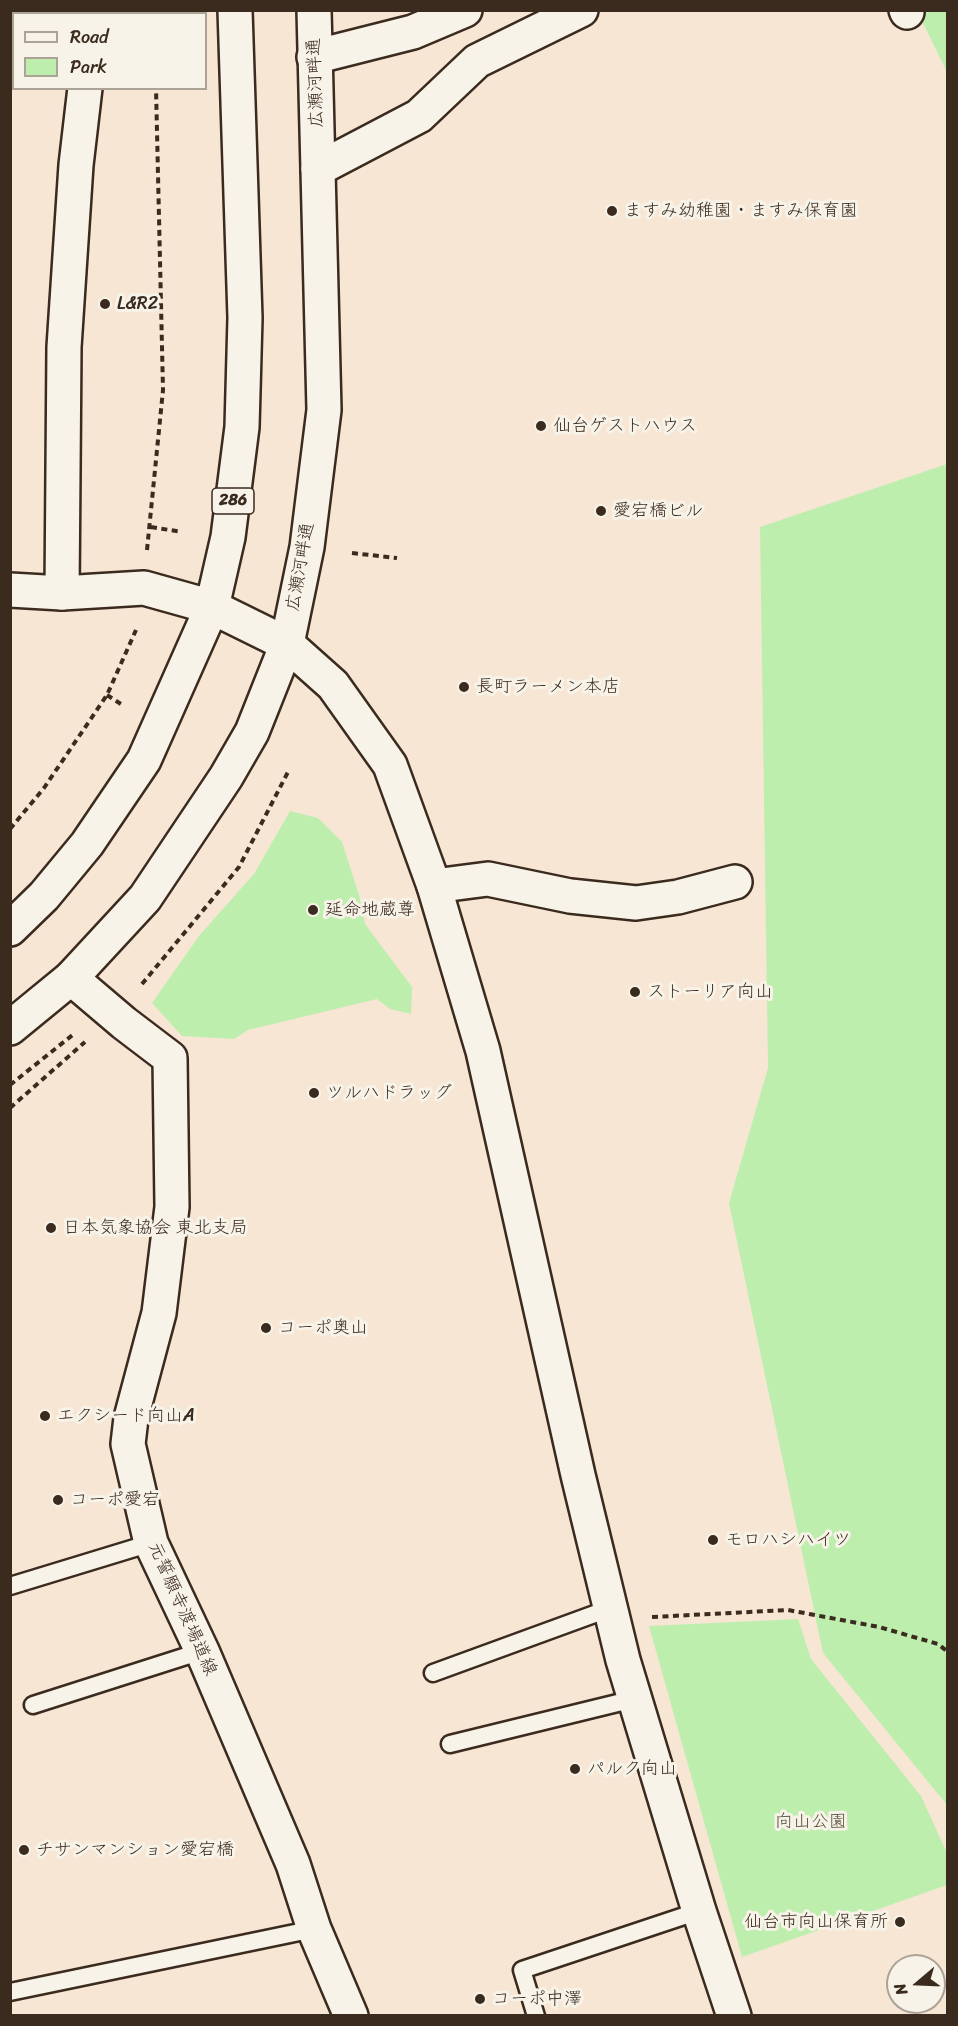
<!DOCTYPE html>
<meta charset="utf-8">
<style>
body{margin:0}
#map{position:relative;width:958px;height:2026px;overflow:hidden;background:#f7e6d4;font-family:Sriracha,sans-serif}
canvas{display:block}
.frame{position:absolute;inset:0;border:12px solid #3b2a1e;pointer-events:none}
.legend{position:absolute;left:12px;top:12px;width:195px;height:78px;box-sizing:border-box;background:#f7f3e8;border:2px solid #aca397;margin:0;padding:8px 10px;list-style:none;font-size:18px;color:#3b2a1e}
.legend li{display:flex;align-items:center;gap:12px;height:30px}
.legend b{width:30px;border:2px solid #aca397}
.north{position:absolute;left:886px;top:1954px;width:60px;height:60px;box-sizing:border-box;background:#f7f3e8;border:2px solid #aca397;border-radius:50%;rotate:251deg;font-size:16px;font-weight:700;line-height:24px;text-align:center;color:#3b2a1e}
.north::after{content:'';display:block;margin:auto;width:21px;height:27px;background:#3b2a1e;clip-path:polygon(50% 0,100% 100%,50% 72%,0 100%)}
</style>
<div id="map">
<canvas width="958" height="2026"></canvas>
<div class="frame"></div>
<ul class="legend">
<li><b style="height:8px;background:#f7f3e8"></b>Road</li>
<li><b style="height:16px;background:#bdeead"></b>Park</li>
</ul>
<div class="north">N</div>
</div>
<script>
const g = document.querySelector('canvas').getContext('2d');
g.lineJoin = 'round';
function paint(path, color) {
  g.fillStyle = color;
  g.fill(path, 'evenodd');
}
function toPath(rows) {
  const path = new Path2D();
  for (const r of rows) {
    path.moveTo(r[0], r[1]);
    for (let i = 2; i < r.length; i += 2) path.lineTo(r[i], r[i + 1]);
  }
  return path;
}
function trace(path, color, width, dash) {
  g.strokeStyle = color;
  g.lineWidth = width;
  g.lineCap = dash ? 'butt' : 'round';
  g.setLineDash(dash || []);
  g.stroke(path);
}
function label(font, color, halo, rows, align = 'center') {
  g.font = font + ' Sriracha,"Klee One",sans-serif';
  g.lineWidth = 6;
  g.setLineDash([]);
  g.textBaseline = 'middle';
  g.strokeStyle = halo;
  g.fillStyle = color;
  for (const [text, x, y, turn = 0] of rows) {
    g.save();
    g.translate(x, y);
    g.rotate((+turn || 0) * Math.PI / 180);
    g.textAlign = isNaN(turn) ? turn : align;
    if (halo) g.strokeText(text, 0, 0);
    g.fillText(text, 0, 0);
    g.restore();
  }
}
paint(toPath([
 [917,11,947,11,947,72],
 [947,464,948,464,947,1805,823,1653,729,1203,768,1068,760,527],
 [290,811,318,818,342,842,359,895,365,924,412,987,411,1014,390,1009,377,999,248,1030,234,1039,182,1036,152,1003,199,936,254,874],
 [798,1619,811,1659,921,1796,947,1853,947,1885,742,1957,649,1626]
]), '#bdeead');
trace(toPath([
 [10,12,14,15]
]), '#638d8b', 14);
const lane = toPath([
 [10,1586,151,1543],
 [433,1673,611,1608],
 [33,1705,202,1651],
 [450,1744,634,1699],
 [10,1992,314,1929],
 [536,2016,522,1970,699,1911]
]);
const street = toPath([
 [906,10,907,12],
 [94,14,95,10],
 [314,57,413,32,465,10],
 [318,169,419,116,477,61,581,10],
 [62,593,64,347,76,165,85,88],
 [434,886,488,879,570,896,636,903,678,897,735,882],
 [71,978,124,1023,170,1058,172,1207,159,1313,131,1418,128,1444,151,1543,202,1651,293,1864,314,1929,351,2016]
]);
const secondary = toPath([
 [10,590,62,593,144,588,212,607,287,644,333,685,390,765,434,886,483,1051,578,1475,623,1660,699,1911,734,2016]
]);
const highway = toPath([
 [10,929,44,896,87,844,144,760,212,607,228,537,242,427,245,318,235,10],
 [10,1028,71,978,145,898,226,777,252,732,287,644,307,547,324,410,314,10]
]);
trace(lane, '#3b2a1e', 21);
trace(street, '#3b2a1e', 38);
trace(secondary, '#3b2a1e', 38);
trace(highway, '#3b2a1e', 38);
trace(toPath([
 [154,10,155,14],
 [151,527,182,532],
 [147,550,163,390,156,88],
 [352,553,397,558],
 [107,695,124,706],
 [10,829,44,788,107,695,136,630],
 [142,984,239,867,289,770],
 [10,1085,75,1033],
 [10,1108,85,1042],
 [652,1617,788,1610,879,1627,938,1644,948,1652]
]), '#3b2a1e', 4, [6, 4.5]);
trace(lane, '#f7f3e8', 16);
trace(street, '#f7f3e8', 33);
trace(secondary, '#f7f3e8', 33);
trace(highway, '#f7f3e8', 33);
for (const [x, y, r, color] of [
 [612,211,6,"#3b2a1e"],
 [105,304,6,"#3b2a1e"],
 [541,426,6,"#3b2a1e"],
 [601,511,6,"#3b2a1e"],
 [464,687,6,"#3b2a1e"],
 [313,910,6,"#3b2a1e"],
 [635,992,6,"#3b2a1e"],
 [314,1093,6,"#3b2a1e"],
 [51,1228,6,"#3b2a1e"],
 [266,1328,6,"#3b2a1e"],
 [45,1416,6,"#3b2a1e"],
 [58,1500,6,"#3b2a1e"],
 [713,1540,6,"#3b2a1e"],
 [575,1769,6,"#3b2a1e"],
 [24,1850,6,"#3b2a1e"],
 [900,1922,6,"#3b2a1e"],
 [480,1999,6,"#3b2a1e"]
]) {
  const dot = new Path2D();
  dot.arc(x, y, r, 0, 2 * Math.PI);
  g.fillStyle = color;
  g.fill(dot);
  trace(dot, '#f7f3e8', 2);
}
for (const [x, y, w] of [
 [233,501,42]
]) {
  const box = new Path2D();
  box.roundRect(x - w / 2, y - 13, w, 26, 4.5);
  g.fillStyle = '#f7f3e8';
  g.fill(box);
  trace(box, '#3b2a1e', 1.5);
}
label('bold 16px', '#3b2a1e', null, [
 ["286",233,501]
]);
label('18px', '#3b2a1e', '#f7f3e8', [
 ["広瀬河畔通",316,83,-92],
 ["広瀬河畔通",301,567,-80],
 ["元誓願寺渡場道線",182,1609,66]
]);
label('18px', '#3b2a1e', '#f7f3e8', [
 ["ますみ幼稚園・ますみ保育園",624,211],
 ["L&R2",117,304],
 ["仙台ゲストハウス",553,426],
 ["愛宕橋ビル",613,511],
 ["長町ラーメン本店",476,687],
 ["延命地蔵尊",325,910],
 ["ストーリア向山",647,992],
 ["ツルハドラッグ",326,1093],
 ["日本気象協会 東北支局",63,1228],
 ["コーポ奥山",278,1328],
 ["エクシード向山A",57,1416],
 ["コーポ愛宕",70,1500],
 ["モロハシハイツ",725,1540],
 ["パルク向山",587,1769],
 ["チサンマンション愛宕橋",36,1850],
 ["仙台市向山保育所",888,1922,"right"],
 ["コーポ中澤",492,1999]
], 'left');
label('18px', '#55513b', '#f7f3e8', [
 ["向山公園",811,1822]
]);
</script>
